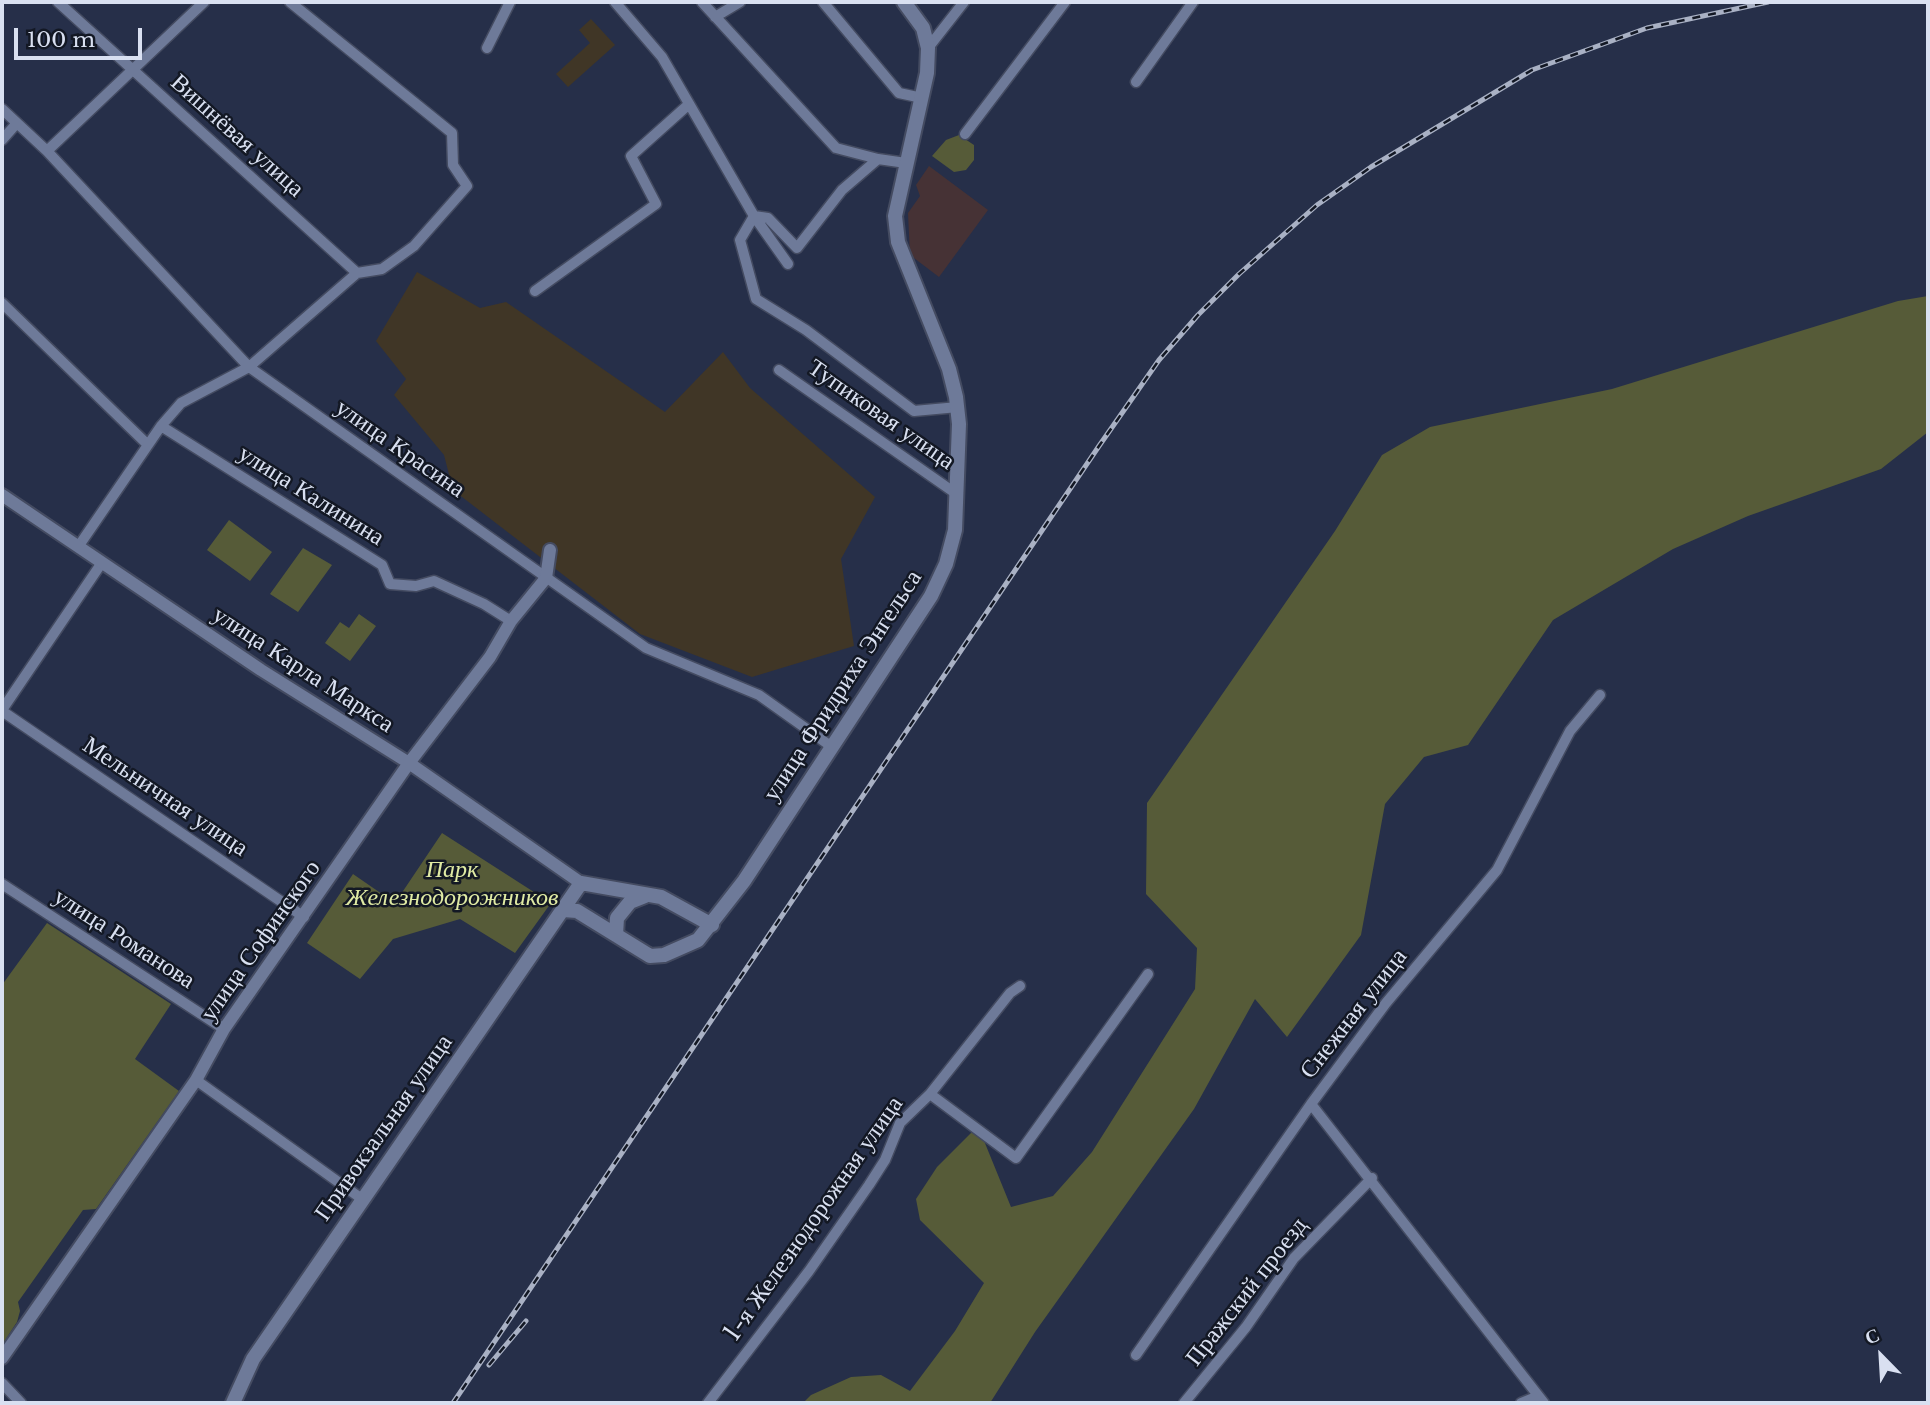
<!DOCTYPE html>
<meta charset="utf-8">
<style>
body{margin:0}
#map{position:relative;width:1930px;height:1405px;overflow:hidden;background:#262f49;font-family:"Libre Baskerville",serif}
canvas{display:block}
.frame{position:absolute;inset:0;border:4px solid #d9e0f1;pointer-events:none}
.north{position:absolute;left:1846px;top:1321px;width:70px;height:70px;-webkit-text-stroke:5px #131824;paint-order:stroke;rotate:336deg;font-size:19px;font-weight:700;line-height:28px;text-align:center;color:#d9e0f1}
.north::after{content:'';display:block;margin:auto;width:24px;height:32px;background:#d9e0f1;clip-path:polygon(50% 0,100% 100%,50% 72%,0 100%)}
.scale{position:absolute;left:14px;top:28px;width:128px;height:32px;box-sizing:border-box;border:4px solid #d9e0f1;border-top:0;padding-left:9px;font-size:21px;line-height:24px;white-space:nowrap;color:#d9e0f1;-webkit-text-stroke:5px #131824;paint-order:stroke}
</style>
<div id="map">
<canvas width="1930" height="1405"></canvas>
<div class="frame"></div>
<div class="north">С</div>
<div class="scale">100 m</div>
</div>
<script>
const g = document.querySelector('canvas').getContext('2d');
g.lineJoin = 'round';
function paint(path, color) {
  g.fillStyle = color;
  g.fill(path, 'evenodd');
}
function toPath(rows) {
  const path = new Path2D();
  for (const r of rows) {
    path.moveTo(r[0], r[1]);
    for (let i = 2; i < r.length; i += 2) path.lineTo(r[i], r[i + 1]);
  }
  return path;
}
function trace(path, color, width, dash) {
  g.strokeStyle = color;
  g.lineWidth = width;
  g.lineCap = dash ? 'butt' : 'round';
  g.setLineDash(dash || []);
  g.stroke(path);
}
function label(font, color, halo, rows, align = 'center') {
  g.font = font + ' "Libre Baskerville",serif';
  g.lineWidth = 5;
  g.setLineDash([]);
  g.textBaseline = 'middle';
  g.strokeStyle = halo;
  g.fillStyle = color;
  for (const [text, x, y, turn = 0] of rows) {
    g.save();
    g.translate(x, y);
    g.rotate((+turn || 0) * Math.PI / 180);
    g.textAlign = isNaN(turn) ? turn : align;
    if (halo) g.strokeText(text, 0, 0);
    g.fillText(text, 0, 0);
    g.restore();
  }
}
paint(toPath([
 [929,166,988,210,939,277,910,255,908,213,920,196,916,185]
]), '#463235');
paint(toPath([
 [591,19,615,45,568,87,556,74,590,43,579,30],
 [417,272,480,308,506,302,665,412,723,352,750,388,875,497,841,559,854,646,752,677,640,634,453,490,444,455,394,395,406,379,376,341]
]), '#403626');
paint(toPath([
 [959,135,974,145,974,160,966,170,954,172,932,156,946,140],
 [1928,296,1928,432,1881,469,1748,516,1673,549,1553,620,1468,745,1424,757,1385,804,1361,935,1287,1037,1255,999,1194,1109,1035,1332,990,1403,803,1403,811,1395,851,1377,881,1375,910,1391,955,1331,984,1283,920,1220,916,1199,937,1167,978,1126,1011,1207,1053,1196,1092,1152,1195,989,1197,948,1146,894,1147,803,1335,531,1382,455,1430,427,1612,389,1898,301],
 [229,520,272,552,250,581,207,550],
 [303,548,332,565,298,612,270,594],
 [359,614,376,626,350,661,325,643,340,622,349,628],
 [442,833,551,903,515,953,460,919,393,939,360,979,307,943,353,874,395,903],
 [47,923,171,1004,135,1059,179,1091,96,1209,83,1210,18,1302,20,1311,17,1322,2,1345,2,985]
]), '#565b38');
const minor = toPath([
 [58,2,357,273],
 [615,2,662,57,754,216,788,264],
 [702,2,836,148,878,159],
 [823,2,899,93,922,98],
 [715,17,740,2],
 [487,48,510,2],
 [928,48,964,2],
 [1136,82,1193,2],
 [2,109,47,151,249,367,646,648,759,695,832,747],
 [965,134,1065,2],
 [2,140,17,123],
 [47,151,204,2],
 [754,216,740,240,756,299,806,330,914,411,958,407],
 [754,216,768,218,797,248,842,190,878,159,906,163],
 [535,291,656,204,631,156,688,105],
 [2,303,148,445],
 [779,370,958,495],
 [161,426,382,565,390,584,416,586,434,581,484,604,511,621],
 [78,547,161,426,181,403,249,367,357,273,382,269,414,246,467,186,453,165,452,133,290,2],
 [2,710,101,564],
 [2,711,304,917],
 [2,884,224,1029],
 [196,1080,362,1199],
 [930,1094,1016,1158,1148,974],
 [1311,1104,1544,1403],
 [1136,1355,1311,1104,1386,1003,1497,870,1570,731,1600,695],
 [2,1383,21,1403],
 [708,1403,809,1271,869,1185,885,1160,900,1123,930,1094,1010,993,1020,986],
 [1184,1403,1246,1327,1294,1258,1372,1178],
 [1521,1403,1538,1396]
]);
const tertiary = toPath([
 [2,495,261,670,409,763,581,883],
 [2,1358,196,1080,224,1029,409,763,490,657,511,621,546,578,550,550]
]);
const secondary = toPath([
 [563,910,577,911,650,956,664,955,698,940,744,881,931,596,946,564,955,530,959,424,956,397,949,369,898,242,895,216,927,73,928,48,923,28,904,2],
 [616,935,617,918,630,902,645,896],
 [233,1403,253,1359,581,883,661,897,712,925]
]);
trace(minor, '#444b61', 13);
trace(tertiary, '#444b61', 16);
trace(secondary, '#444b61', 18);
trace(minor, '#6e7a99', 10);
trace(tertiary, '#6e7a99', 12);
trace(secondary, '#6e7a99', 14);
const rail = toPath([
 [489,1365,526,1321],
 [453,1403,1099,446,1159,360,1198,315,1239,274,1317,205,1371,167,1532,70,1647,28,1768,2]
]);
trace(rail, '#a9b1c4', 5);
trace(rail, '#131824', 2.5, [8]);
label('24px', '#d9e0f1', '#131824', [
 ["Вишнёвая улица",237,136,42],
 ["Тупиковая улица",881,415,35],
 ["улица Красина",400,449,35],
 ["улица Калинина",311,496,32],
 ["улица Карла Маркса",303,670,33],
 ["улица Фридриха Энгельса",843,686,-57],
 ["Мельничная улица",165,797,34],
 ["улица Романова",124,939,33],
 ["улица Софинского",261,941,-55],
 ["Снежная улица",1354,1014,-52],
 ["Привокзальная улица",384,1128,-55],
 ["1-я Железнодорожная улица",814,1219,-55],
 ["Пражский проезд",1247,1292,-52]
]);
label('italic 24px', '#e0eba4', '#131824', [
 ["Парк",452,870],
 ["Железнодорожников",452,898]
]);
</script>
